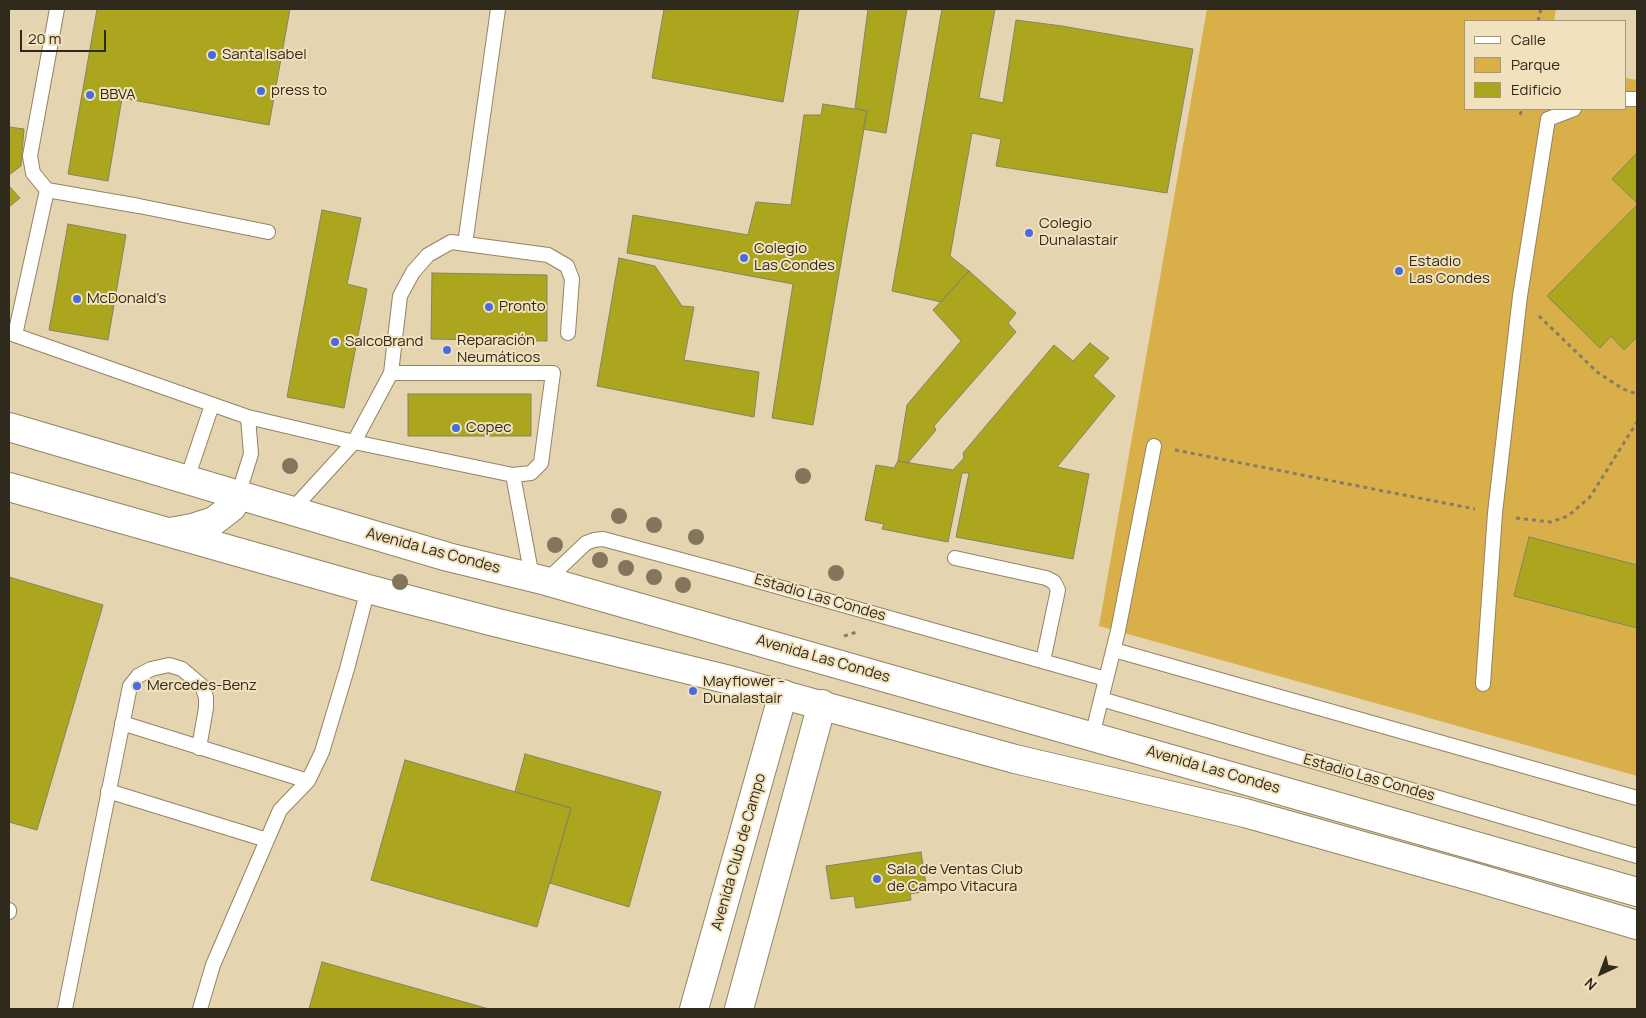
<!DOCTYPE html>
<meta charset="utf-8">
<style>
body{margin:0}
#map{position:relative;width:1646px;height:1018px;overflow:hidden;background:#e4d4b0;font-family:Manrope,sans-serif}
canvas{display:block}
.frame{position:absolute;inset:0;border:10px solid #302a1c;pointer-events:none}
.legend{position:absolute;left:1464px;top:20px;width:162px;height:90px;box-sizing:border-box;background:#f1e1bc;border:1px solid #a4987c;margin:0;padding:6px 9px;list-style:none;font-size:15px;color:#302a1c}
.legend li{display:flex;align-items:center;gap:10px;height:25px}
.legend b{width:25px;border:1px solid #a4987c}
.north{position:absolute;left:1576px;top:948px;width:50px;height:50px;-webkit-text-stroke:4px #f1e1bc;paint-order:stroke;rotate:223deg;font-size:14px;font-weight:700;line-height:20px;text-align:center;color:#302a1c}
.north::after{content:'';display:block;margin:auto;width:18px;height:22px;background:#302a1c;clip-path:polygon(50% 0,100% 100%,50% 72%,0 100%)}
.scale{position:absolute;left:20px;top:30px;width:86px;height:22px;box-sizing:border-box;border:2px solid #302a1c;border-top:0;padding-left:6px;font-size:15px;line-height:18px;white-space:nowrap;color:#302a1c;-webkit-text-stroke:4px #f1e1bc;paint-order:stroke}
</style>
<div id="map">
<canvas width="1646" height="1018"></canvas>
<div class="frame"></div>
<ul class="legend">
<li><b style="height:6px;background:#fff"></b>Calle</li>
<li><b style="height:14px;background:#d8af49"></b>Parque</li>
<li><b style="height:14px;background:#aba61e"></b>Edificio</li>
</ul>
<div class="north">N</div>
<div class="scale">20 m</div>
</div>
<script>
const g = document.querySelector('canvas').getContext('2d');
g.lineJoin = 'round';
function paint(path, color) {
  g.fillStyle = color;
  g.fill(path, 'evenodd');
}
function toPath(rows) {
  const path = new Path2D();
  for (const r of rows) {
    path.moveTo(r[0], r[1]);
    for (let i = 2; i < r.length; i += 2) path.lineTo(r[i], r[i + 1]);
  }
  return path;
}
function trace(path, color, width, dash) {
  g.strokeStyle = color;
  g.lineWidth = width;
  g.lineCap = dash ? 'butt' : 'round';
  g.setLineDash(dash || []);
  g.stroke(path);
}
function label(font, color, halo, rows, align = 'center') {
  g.font = font + ' Manrope,sans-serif';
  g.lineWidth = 4;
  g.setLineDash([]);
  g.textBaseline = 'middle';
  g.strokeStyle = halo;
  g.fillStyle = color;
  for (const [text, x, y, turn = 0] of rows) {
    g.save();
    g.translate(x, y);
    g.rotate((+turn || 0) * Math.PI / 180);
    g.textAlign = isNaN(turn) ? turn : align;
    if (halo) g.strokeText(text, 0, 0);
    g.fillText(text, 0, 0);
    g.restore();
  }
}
paint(toPath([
 [1207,9,1556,9,1554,21,1465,21,1465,109,1625,109,1625,78,1637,80,1637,776,1099,626]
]), '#d8af49');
const building = toPath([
 [97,9,290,9,269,125,122,98,108,181,68,174,97,9],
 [664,9,799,9,783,102,652,78,664,9],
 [868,9,907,9,886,133,863,129,867,111,855,108,868,9],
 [942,9,995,9,979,98,1003,103,1016,20,1062,26,1193,49,1167,193,996,166,1001,139,972,133,950,256,969,271,941,302,892,291,942,9],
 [823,104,867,111,813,425,772,418,793,284,627,253,633,215,748,235,756,202,791,205,804,115,821,115,823,104],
 [9,127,24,129,21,166,9,175,9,127],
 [1637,153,1637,203,1612,179,1637,153],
 [9,186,20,198,9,207,9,186],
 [1637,205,1637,337,1624,350,1611,336,1600,348,1547,296,1637,205],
 [322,210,361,218,347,284,367,289,344,408,287,397,322,210],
 [68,224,126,235,108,340,49,330,68,224],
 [619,258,655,266,682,306,694,307,684,360,759,372,754,417,597,386,619,258],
 [969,271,1016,313,1008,323,1016,332,934,426,936,430,908,463,898,461,907,405,961,341,933,310,969,271],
 [432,273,547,275,547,341,431,339,432,273],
 [1090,343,1109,358,1093,376,1115,396,1057,467,1089,474,1073,559,956,537,969,473,962,473,948,542,882,529,884,524,865,520,876,465,894,468,898,461,953,470,964,458,963,453,1054,345,1073,361,1090,343],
 [408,394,531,394,531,436,408,436,408,394],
 [1529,537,1637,565,1637,628,1514,596,1529,537],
 [9,577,103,605,37,830,9,822,9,577],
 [525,754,661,792,629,907,550,883,571,808,515,792,525,754],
 [405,760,571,808,537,927,371,880,405,760],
 [921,852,927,891,910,894,911,900,856,908,854,896,831,899,826,866,921,852],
 [322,962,489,1009,309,1009,322,962]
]);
paint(building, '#aba61e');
trace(building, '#858460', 1);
const lane = toPath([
 [1625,99,1637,99],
 [47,190,33,173,30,156,57,9],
 [465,244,498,9],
 [9,333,248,417,354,442,513,475,531,473,541,463,553,373,391,373,354,442,291,511],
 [15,335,47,190,139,206,268,232],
 [391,373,400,296,413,272,428,255,451,242,548,255,567,266,572,279,568,333],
 [513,475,532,577],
 [187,479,212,405],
 [238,495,251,454,248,417],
 [955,558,1046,578,1054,582,1058,590,1043,661],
 [546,581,586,543,594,540,603,539,733,574,1106,679],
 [1114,650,1637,798],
 [1483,684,1495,513,1520,296,1548,119,1574,109],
 [1101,699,1637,856],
 [122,723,308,781],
 [1092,736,1118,631,1154,446],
 [108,791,267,840],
 [9,910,9,912],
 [65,1009,130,686,138,676,151,669,169,665,182,669,202,686,206,697,206,708,199,748],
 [200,1009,213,965,280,810,308,781,322,752,347,669,368,589]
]);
const street = toPath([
 [694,1009,783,694],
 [739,1009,822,704]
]);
const primary = toPath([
 [9,427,448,557,546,581,1637,892],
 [9,487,368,589,494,622,726,679,1015,759,1245,813,1477,878,1637,925],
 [170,532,192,528,214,521,232,507,238,495]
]);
trace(lane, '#938462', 16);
trace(street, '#938462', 30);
trace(primary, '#938462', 30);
trace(toPath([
 [1538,21,1541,9],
 [1520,115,1522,109],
 [1539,316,1597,372,1623,389,1637,394],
 [1175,450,1475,509],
 [1516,518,1551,522,1568,516,1590,497,1637,422],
 [844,636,857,632]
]), '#877d64', 3, [4, 4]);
trace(lane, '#fff', 14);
trace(street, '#fff', 28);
trace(primary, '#fff', 28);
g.fillStyle = '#83765c';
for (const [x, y] of [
 [290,466],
 [803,476],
 [619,516],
 [654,525],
 [696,537],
 [555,545],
 [600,560],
 [626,568],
 [836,573],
 [654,577],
 [400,582],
 [683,585]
]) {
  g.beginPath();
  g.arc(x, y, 8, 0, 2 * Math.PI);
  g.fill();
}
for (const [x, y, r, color] of [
 [212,55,5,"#486cdf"],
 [261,91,5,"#486cdf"],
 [90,95,5,"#486cdf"],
 [1029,233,5,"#486cdf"],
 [744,258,5,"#486cdf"],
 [1399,271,5,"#486cdf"],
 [77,299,5,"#486cdf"],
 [489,307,5,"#486cdf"],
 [335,342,5,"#486cdf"],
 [447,350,5,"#486cdf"],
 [456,428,5,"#486cdf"],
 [137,686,5,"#486cdf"],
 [693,691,5,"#486cdf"],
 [877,879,5,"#486cdf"]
]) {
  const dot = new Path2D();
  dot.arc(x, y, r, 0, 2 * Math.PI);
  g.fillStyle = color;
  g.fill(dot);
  trace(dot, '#f1e1bc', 2);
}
label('15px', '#302a1c', '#f1e1bc', [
 ["Santa Isabel",222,55],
 ["press to",271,91],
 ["BBVA",100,95],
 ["Colegio",1039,224],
 ["Dunalastair",1039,241],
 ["Colegio",754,249],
 ["Las Condes",754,266],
 ["Estadio",1409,262],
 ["Las Condes",1409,279],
 ["McDonald's",87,299],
 ["Pronto",499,307],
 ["Reparación",457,341],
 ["Neumáticos",457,358],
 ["SalcoBrand",345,342],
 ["Copec",466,428],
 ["Mayflower -",703,682],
 ["Dunalastair",703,699],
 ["Mercedes-Benz",147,686],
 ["Sala de Ventas Club",887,870],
 ["de Campo Vitacura",887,887]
], 'left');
label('15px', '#302a1c', '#f1e1bc', [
 ["Avenida Las Condes",433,551,15],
 ["Estadio Las Condes",820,598,16],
 ["Avenida Las Condes",823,659,16],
 ["Avenida Las Condes",1213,770,16],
 ["Estadio Las Condes",1369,778,16],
 ["Avenida Club de Campo",739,852,-74]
]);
</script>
